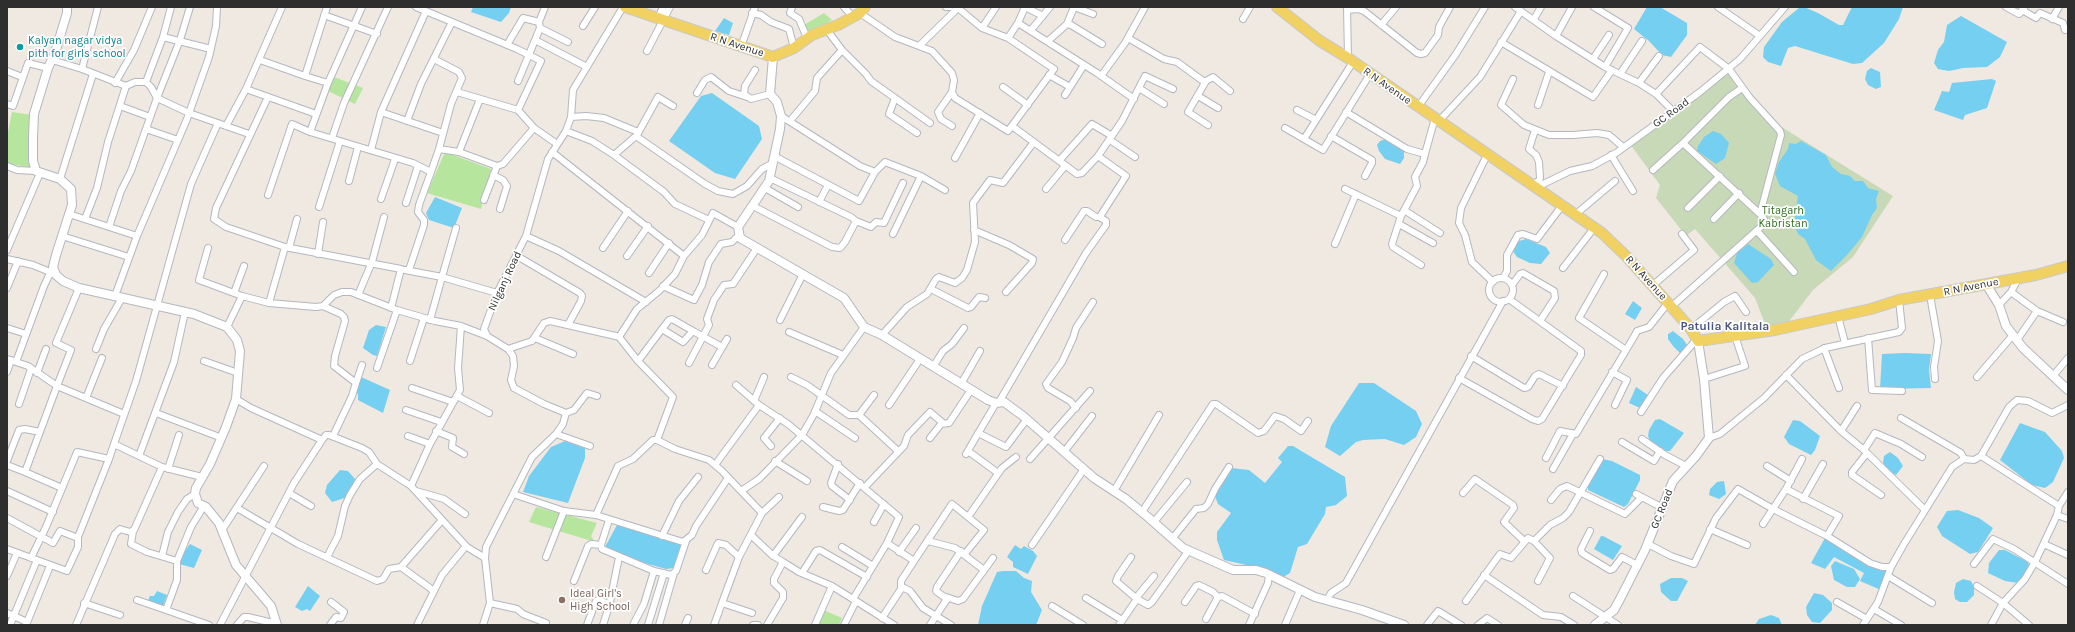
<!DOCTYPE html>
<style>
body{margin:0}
#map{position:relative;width:2075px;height:632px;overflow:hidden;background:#efe9e1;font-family:Karla,sans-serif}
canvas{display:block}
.frame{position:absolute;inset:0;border:8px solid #2e2e2e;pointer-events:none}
</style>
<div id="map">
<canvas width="2075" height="632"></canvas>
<div class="frame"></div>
</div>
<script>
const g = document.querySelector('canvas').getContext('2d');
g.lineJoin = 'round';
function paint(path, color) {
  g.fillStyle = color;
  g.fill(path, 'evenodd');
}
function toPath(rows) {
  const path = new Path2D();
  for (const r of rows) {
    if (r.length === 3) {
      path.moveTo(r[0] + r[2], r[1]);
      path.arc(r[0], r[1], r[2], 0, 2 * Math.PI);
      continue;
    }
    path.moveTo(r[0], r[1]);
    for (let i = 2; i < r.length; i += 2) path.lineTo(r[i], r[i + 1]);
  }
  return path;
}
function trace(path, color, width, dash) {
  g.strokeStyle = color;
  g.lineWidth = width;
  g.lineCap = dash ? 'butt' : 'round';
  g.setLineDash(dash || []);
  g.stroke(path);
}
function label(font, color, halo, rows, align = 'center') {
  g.font = font + ' Karla,sans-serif';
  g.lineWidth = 3.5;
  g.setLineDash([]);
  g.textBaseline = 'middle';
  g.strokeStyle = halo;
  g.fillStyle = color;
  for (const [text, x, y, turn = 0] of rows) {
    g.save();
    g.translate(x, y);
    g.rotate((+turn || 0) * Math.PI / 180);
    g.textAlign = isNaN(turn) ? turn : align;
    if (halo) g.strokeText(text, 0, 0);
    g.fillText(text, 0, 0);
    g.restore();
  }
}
paint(toPath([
 [824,13,832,20,809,35,804,25],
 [334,77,363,88,355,104,328,91],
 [12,112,32,115,32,168,7,163,7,137],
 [445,152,491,169,481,209,427,193],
 [536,507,597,523,591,536,595,542,529,522],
 [823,610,842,618,839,625,817,625]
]), '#b6e59e');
paint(toPath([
 [1728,71,1780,126,1893,196,1853,257,1813,290,1787,324,1767,329,1755,298,1695,229,1686,236,1656,198,1660,185,1630,144]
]), '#c8d9b8');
paint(toPath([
 [473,7,511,7,509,13,501,22,471,12],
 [1647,7,1660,7,1687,23,1687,35,1671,57,1662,55,1649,41,1634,29],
 [1800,7,1804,7,1818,13,1839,25,1843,25,1852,7,1903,7,1899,19,1884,43,1862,63,1853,64,1795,46,1788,48,1781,66,1768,62,1763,57,1764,47,1782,22],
 [1961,16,2007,42,2000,57,1987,67,1963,68,1949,71,1938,69,1934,63,1938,50,1944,42,1947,25],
 [724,18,733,23,729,35,715,31],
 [1871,68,1880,72,1881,87,1876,89,1868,85,1865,79,1867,71],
 [1992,79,1996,81,1987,108,1965,115,1963,120,1934,110,1942,91,1949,92,1952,83],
 [712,93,759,126,762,139,735,179,715,173,669,141,701,96],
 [1713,131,1721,134,1729,143,1725,158,1716,164,1697,151,1698,146,1704,137],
 [1386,139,1404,150,1404,158,1400,164,1385,159,1379,151,1377,145,1380,141],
 [1801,141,1826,155,1832,167,1841,174,1850,176,1855,181,1863,181,1868,188,1879,191,1876,199,1877,208,1872,215,1862,237,1847,255,1831,271,1816,260,1805,239,1798,234,1794,224,1798,196,1780,186,1775,174,1779,162,1788,149,1789,143,1796,144],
 [435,197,462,208,454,228,429,220,426,213],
 [1526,239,1546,247,1550,253,1541,264,1530,263,1517,257,1512,250,1516,242],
 [1748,244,1771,259,1774,265,1758,282,1752,283,1734,263,1737,253],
 [1633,301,1642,308,1635,320,1625,314],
 [376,325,386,327,377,356,373,355,363,348,369,330],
 [1673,331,1683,339,1687,345,1680,353,1673,346,1668,339,1668,334],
 [1905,353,1931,354,1929,370,1931,388,1880,389,1882,354],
 [361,377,390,390,383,413,358,400,358,394,355,392],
 [1359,383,1374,383,1416,411,1422,424,1416,437,1404,445,1385,439,1363,440,1356,442,1340,456,1325,447,1331,426],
 [1636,387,1648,395,1640,408,1629,403],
 [1660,419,1684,433,1670,451,1666,451,1650,441,1648,436,1649,430,1655,420],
 [1793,420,1800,421,1820,436,1815,450,1811,455,1789,444,1784,437],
 [2020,423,2045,432,2062,451,2064,458,2053,482,2045,488,2032,485,2000,460],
 [565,441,585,448,585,458,568,503,523,492,529,476,551,447],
 [1288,446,1293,446,1345,477,1347,496,1336,505,1326,507,1325,514,1307,544,1298,547,1290,573,1283,577,1260,568,1224,560,1217,540,1217,532,1231,513,1218,504,1215,496,1215,491,1231,468,1249,470,1265,483,1282,462,1278,458],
 [1890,452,1898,458,1903,466,1896,475,1888,471,1883,463,1884,456],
 [1602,459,1612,461,1640,475,1640,480,1628,504,1624,507,1588,490,1588,484],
 [340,470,348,471,355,479,348,497,332,502,325,493,327,485],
 [1724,481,1726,494,1719,499,1709,495,1710,489,1717,482],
 [1958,510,1979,518,1993,528,1978,552,1970,554,1942,536,1937,527,1947,511],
 [617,525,682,545,674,568,666,569,609,553,605,547],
 [1601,536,1603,536,1622,546,1613,560,1594,549],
 [1825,538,1865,561,1889,569,1881,590,1860,581,1864,573,1834,557,1825,569,1811,563],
 [190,544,202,550,194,568,179,564,181,556],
 [1015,545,1021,549,1024,546,1033,551,1037,556,1028,574,1013,567,1013,562,1007,557],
 [1999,550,2005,550,2028,562,2029,566,2022,580,2018,583,2005,581,1988,573,1989,563],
 [1835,561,1854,569,1860,579,1855,587,1847,587,1834,580,1831,566],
 [1003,571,1016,571,1024,578,1032,581,1031,592,1042,610,1036,625,978,625,982,606,997,572],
 [1671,578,1682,578,1688,581,1677,601,1671,601,1661,592,1660,584],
 [1963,579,1971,581,1974,587,1974,595,1967,602,1960,602,1955,599,1954,592,1956,583],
 [308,586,320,596,310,611,307,609,302,611,295,607],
 [157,591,167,595,163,606,147,603,150,596,154,596],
 [1814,593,1823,595,1832,603,1832,610,1820,623,1812,622,1807,615,1806,607],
 [1771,615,1779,618,1782,625,1755,625,1759,619]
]), '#75cff0');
const minor = toPath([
 [282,7,246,89,316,114],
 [327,7,305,76,328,83],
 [362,7,328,83,310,132,413,163,431,172,439,149,459,152,497,166,503,164,534,128,557,144],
 [416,7,517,49,541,61,518,110,534,128],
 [545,7,539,22,540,28,568,42],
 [792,7,790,13,799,19,807,38],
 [844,7,853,17],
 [946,7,950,7],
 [1025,7,1043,16],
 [1074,7,1093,14],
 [1347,7,1348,58],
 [1515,7,1556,36,1605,67,1639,83,1656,94,1673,111],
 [1594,7,1628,28,1605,67],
 [1718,7,1760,36],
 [2006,7,2019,14,2024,8],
 [958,8,982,28,1008,38],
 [1347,10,1358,9,1364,11,1417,53,1421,54,1425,53,1438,35,1439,27,1450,7],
 [2022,10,2036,18,2040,13,2063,23,2065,30],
 [426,11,381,112,443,133],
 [752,13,761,15,771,22,789,29,794,48],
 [860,13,895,37,932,51,952,73,954,80,952,92,955,98,1008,131,1054,69,1008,38,1018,23,1097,73,1134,99],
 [324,15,377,34],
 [658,18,663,7],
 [1243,19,1250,7],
 [1534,19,1541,7],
 [2052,19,2059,7],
 [1018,23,1025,7],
 [1067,24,1074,7],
 [1381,25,1396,7],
 [583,26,595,7],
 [982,28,996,7],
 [827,30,842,50,866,74,871,81,930,123],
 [1031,30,1050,7],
 [1556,36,1572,7],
 [163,37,211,49],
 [1128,38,1164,59,1177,62,1203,81,1206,81,1213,77,1230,91],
 [535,40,587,67],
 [1048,41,1067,24,1071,25,1102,44],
 [1501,42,1593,97,1612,70],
 [507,45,523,18,539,22],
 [919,46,959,7],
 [741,47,755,7],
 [647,51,670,7],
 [434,59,459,72,462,78,451,104,439,149],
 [1593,59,1609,35],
 [52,60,82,69,126,86,135,82,146,82,151,87,157,98,189,113,249,134],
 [260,60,305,76],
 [82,69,98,7],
 [755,70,745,86,744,94,751,99,770,94],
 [7,71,22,77],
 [1620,74,1642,41],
 [1049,75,1070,87],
 [1101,76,1125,43,1145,7],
 [1513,79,1501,105,1524,125,1549,135,1573,135,1597,133,1609,135,1623,147],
 [518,81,540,28],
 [1206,81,1188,112,1208,125],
 [146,82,163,37,171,7],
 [115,83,134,50,152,7],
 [1639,83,1659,56],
 [1003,87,1028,105],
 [1139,88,1164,104],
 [457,92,518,110],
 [697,93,705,80,711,77,729,91,747,97],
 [1656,94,1700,47,1729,69,1750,98,1780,131,1781,135,1760,214,1764,219,1764,224,1671,307],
 [1065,95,1084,65],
 [1198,96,1218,108],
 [268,97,216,208,214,219,226,227,285,247],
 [895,98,889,114,917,133],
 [7,104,13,106,28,63,48,68],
 [1538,105,1549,72],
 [120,106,150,117],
 [1418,107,1456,54,1485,7],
 [1297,110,1316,120],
 [1346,112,1407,149,1425,154,1435,118],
 [781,116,860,166,875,172],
 [571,117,586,116,604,118,638,132],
 [407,121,421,84,452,22],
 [790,121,815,91,817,78,842,50],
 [1439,121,1480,77,1521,11],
 [226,126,246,89],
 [952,126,941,119,938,112,952,92],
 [1285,128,1304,139,1353,62],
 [146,129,178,140],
 [566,131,592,141,614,155,636,136,705,184,718,191,733,194,747,186,762,169,773,163],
 [637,135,658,97,673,106],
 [1331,136,1372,160,1372,163,1365,176],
 [332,138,344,103,388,7],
 [1304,139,1323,150,1370,74],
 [1110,140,1135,157],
 [1683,143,1729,97,1742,88],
 [371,150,381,112],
 [459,152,480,99],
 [552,152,684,256,675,274,659,291,637,309,619,337,638,361,673,397,657,440],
 [614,155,664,192,675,204,709,220],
 [1487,155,1461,208,1459,223,1465,235,1472,262,1493,282],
 [1611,155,1633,191],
 [774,156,859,201,875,172,885,162,921,176,945,190],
 [1098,156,1122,121,1145,76,1173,89],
 [955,158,980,113],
 [1059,161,1092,124,1112,136],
 [7,166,17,170,36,171],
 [1653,170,1683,143,1760,214],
 [493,175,503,180,507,186,500,209],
 [60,179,93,74],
 [349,181,358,147],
 [1530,185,1539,181,1540,178,1539,162,1536,155,1529,149,1535,130],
 [765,188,798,207],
 [1535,188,1570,171,1592,166,1616,153,1700,92,1740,59,1785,7],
 [1046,189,1065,166],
 [1345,189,1401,216],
 [268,195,292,124,310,132],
 [381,199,395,159],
 [484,200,497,166],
 [819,202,828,185],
 [406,203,418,166],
 [753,206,832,247,840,248,845,242,856,221,851,217,770,178],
 [319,207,340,141],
 [1688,208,1720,176],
 [1404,210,1440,233],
 [69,214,137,236],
 [1576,214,1615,181],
 [85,219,97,188,108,142,126,86],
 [1714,219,1739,193],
 [856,221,871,227,876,222,884,223,903,183],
 [1399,224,1433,243],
 [109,227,121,191,131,171,157,98,180,40,190,7],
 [456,228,442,277,497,293],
 [974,230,1009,245,1033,259,1032,263,1006,292],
 [1757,231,1794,272],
 [893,234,921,176],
 [62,236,129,257],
 [526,236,559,251,646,302],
 [1065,240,1084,211,1087,211,1096,217,1101,217],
 [1335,244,1356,194],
 [208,248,199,280,242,296],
 [289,248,297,219],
 [603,248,628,211],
 [7,250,40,173],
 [318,254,323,222],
 [517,256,580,293,582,296,581,301,568,325],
 [627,256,648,226],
 [684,256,702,235,713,213,738,227],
 [7,259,33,265,50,272],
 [1421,265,1393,247,1392,244,1401,216,1417,186,1415,177,1423,162,1425,154],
 [1563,268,1594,228],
 [405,270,442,277,430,320],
 [409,270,424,225,424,220,418,212,419,205,431,172],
 [649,273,669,243],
 [1604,274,1579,318,1626,350],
 [1503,278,1507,271,1507,255,1518,235,1523,234,1537,239,1561,207],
 [1501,290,12],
 [1512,285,1520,274,1523,273,1554,291,1555,298,1540,321],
 [663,286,694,300,702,285,709,262,721,244,732,242,739,235],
 [1652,286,1694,250,1682,234],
 [7,288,18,261],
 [931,289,968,308,971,307,979,297,985,298],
 [2011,292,2037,311,2063,322],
 [234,293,244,266],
 [358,295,372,262,384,217],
 [1930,295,1938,341,1934,367,1935,379],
 [115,296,137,236,187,119,209,57,216,26,217,7],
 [269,303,285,247,401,269,391,308],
 [1999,305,2011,292,2019,277],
 [323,306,341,314,344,317,345,321,335,356,334,366,356,383,352,396,333,436],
 [1838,316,1845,343],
 [780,320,803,274],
 [227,327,242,296,269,303,316,307,323,306,334,295,342,292,351,292,397,310,435,321,461,326,487,336],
 [7,328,26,334],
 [662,329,669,320,672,319,693,331],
 [1691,329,1724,302,1735,296,1746,312],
 [789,332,843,355],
 [882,335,907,307,927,294,936,279,939,277,955,283,962,278,967,270,975,242,973,203,990,180,1003,183,1034,142],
 [535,338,573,354],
 [1868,338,1872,390,1902,391],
 [2017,340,2037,311],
 [1824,348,1839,388],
 [96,349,104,329,122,298],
 [508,349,532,341,544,323,550,321,620,337],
 [1471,356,1524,388,1528,387,1535,376,1539,374,1563,386],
 [7,359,28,366,57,386,71,350,56,343,79,288],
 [204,361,238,373],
 [410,361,424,318],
 [638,361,662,329,683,342,693,331,722,347],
 [16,362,44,286,53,267],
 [689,363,709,325,707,319,714,300,724,285,733,284,757,248],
 [712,365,727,339],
 [933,367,943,351,952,344,964,328],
 [377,368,397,310],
 [7,372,11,360],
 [1612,372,1627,380,1615,405],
 [37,373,46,349],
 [1786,375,1841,431,1864,450,1924,509],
 [2053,376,2068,358],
 [791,377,807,385,849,415,859,415,898,451],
 [1977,377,2013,335],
 [1459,378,1532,419,1538,421,1542,419,1581,355,1581,351,1509,299],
 [1704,379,1745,366,1735,336],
 [356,383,362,365],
 [961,384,980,351],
 [736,385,759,405,788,424,899,517,887,543,914,561,952,504,984,530,964,555],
 [412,388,453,402],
 [457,396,489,413],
 [86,398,102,358],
 [236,399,251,408,322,440,326,435,329,435,362,448,369,452,377,464,411,486,430,444,460,390,458,368,461,326],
 [754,401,764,377],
 [999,402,1086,253,1106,225,1106,221,1101,218,1101,215,1126,176,1098,156,1082,173,1077,174,1012,126],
 [19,404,31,369],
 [889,405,920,359],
 [1076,408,1070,401,1048,388,1046,384,1062,362,1073,338,1076,328,1093,302],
 [406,410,441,422],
 [815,411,855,438],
 [1641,412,1663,378,1697,339],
 [156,413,222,438],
 [566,413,574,410,587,393,597,396],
 [859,415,874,395],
 [1901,418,1961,453,1964,459],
 [436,431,453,438,452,447,464,454],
 [1841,431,1857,406],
 [978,433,1006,447,1027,419],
 [556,434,590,446],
 [408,436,430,444],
 [930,438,941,424,949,423,971,390],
 [1709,438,1720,434,1764,398,1802,359,1825,348,1899,332,1902,328,1899,300],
 [1642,439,1665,455,1686,466],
 [1622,442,1654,461,1660,451],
 [114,444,136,381,191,184,218,123],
 [771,446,764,438,780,418],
 [1864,450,1875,433,1901,444,1922,457],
 [968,451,998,473],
 [1064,452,1092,416],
 [1867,453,1852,472,1852,475,1881,495],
 [966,454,996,403],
 [139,456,174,362,185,312],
 [1981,456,2059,506],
 [1546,458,1560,431,1576,434,1635,335,1637,331,1649,327,1668,303],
 [1030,459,1090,391],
 [7,461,19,430,25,429,40,432],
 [775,461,807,481],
 [838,464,831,483,832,486,850,500],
 [7,465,25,472],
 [715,465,759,405],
 [1767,466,1791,481],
 [162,467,202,477],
 [168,469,179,435],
 [1553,469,1573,434],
 [411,486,467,547,485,558],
 [865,487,904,446,908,435,930,412,943,423],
 [62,488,25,472,57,386,124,414],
 [1786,489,1839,516,1827,536,1870,563,1882,567,1891,567],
 [7,491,53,512],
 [416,491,444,499,465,514],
 [1114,491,1159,415],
 [289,493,311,506],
 [1463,493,1475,479,1513,505,1514,508,1504,522,1524,541],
 [513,494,564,511,596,515,618,466,633,459,653,440,657,440,675,449,709,460,722,471,741,491,759,479,802,435,814,414,831,373,864,327],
 [1636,494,1663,508],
 [1803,499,1823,464],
 [1551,500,1560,489,1567,486,1625,514,1642,497],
 [823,507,839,511,843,510,860,483],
 [237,508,298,544,377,581,383,579,389,569,401,567,442,520],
 [1142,512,1213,404,1216,404,1258,433,1264,431,1275,416,1284,419,1301,431,1308,421],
 [762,513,779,497],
 [596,515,683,542,692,535,696,526,728,478],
 [2057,515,2068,519],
 [968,517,1002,468,1016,457],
 [7,518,53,543,60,531,78,538],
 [609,520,601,545,602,549,654,571,671,575,676,571,686,541],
 [874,522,884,504],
 [1154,522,1187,482],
 [1763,524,1786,489,1802,459],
 [1710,529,1747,545],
 [222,530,264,466],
 [133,531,131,544,147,552,177,561],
 [1590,531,1581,549,1582,553,1610,570,1613,569,1622,557,1637,565],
 [751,535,772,555,783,562,774,579,774,583,783,592,783,598,767,625],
 [662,536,679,501,698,477],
 [1172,539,1196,509,1204,508,1208,504,1215,489,1229,467],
 [928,541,955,548,984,570],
 [1648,544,1671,556,1694,564,1716,518,1738,489,1773,509,1827,536],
 [2044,544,2068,555],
 [1032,545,1084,469],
 [842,547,873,566],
 [7,549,67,571,78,547,78,537,109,459],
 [899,552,916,528],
 [162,556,168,532,178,512,187,499,195,494],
 [773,556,802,517],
 [327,557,338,536,345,506,350,495,360,479,377,464],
 [546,557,564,511],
 [739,557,722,603,752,613],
 [1131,557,1118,576,1116,581,1137,599],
 [31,558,46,527,77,452,109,459,114,444,162,467,134,530,130,532,120,529,115,534,76,625],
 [783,562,799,572,832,586,856,601],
 [1974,564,1993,539,2014,549,2068,584],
 [401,567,434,591],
 [706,570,718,543,726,545,739,557,762,513,741,491],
 [802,573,816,551,820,550,867,577],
 [1484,575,1543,615,1561,617,1574,625],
 [7,576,17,553],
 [1888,576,1932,603],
 [574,581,588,546,591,544,601,545],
 [1538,581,1550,558,1534,541,1550,525,1563,518,1569,512,1600,459],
 [1977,586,2003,603,2029,625],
 [902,587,910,591,923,608,951,625],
 [1573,596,1618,625],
 [946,597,958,601,963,599,993,558],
 [1086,598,1122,620],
 [1136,598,1154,576],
 [853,599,887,543],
 [137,600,166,610,177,580,177,561,191,527,204,506],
 [1327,600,1331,593,1346,583,1351,574,1503,301],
 [1466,601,1500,554,1511,558,1528,538,1534,541],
 [1185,602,1196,586,1199,585,1213,592,1218,597],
 [1837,602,1867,619],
 [84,603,120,615],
 [490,603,517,609,523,614,546,623],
 [1052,606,1083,625],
 [1874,609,1901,625],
 [166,610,209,625],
 [7,613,27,622],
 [882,618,901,589,901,581,914,561],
 [1206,619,1218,597,1222,596,1255,614],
 [10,625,37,560],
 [26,625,50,566],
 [220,625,294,483,322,440],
 [237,625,244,617,248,617,277,624],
 [330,625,336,617,341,618,344,612,331,602],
 [417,625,442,575,466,546],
 [483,625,490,603,485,558,486,547,532,457,556,434,563,424,566,413,544,404,514,388,511,380,514,366,513,356,508,349,487,336,484,329,497,293,526,236,548,159,566,131,571,117,573,90,623,7],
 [587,625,596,601,598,600,607,603,610,602,619,557],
 [603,625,610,603],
 [633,625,644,604,654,571],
 [648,625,664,573],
 [659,625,674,573],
 [685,625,688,618],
 [714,625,722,603],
 [753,625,758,625],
 [815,625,832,586],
 [844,625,856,601,894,625],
 [930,625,947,599,936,591,937,587,961,551],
 [1119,625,1137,599,1148,605,1152,602,1189,550],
 [1249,625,1268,583,1269,574],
 [1285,625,1300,590],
 [1427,625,1438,611,1461,625],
 [1478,625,1487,618,1498,625],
 [1863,625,1878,602,1891,567,1904,544,1952,467,1964,459,1974,460,1981,456,2009,407,2017,400,2028,401,2052,413,2068,405],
 [1991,625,2003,603,2025,579,2035,562,2057,515,2059,506,2068,492]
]);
const tertiary = toPath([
 [67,7,67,13,55,53,48,68,34,114,33,137,33,161,36,171,60,179,71,189,72,205,56,255,53,267,56,275,63,281,79,288,194,314,227,327,237,340,240,351,236,399,226,427,210,464,196,488,195,494,198,503,206,507,219,523,236,565,271,606,277,625],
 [773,57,770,94,777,102,781,116,780,129,769,181,738,227,740,238,844,298,864,327,882,335,988,400,996,403,1004,402,1023,416,1094,478,1126,499,1149,518,1183,548,1233,570,1256,570,1266,573,1315,597,1362,610,1404,625],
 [1986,284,1999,305,2006,326,2023,348,2068,390],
 [1595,625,1614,610,1620,599,1645,550,1673,481,1696,456,1709,438,1704,379,1698,341]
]);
const primary = toPath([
 [625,7,773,57,794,48,812,35,838,25,860,13,865,7],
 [1277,7,1320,41,1348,58,1602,233,1627,257,1691,329,1698,341,1775,330,1871,309,1899,300,2036,275,2068,266]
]);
trace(minor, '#b4b7c1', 8);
trace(tertiary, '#b4b7c1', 10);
trace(primary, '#c9c9c9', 12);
trace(minor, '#fff', 6);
trace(tertiary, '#fff', 8);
trace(primary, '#f2d163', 10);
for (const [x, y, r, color] of [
 [20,47,4,"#0f9aa8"],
 [562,600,4,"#8d6e63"]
]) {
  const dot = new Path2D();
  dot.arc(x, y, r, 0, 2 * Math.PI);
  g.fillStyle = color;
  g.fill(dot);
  trace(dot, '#fff', 1.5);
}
label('11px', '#0d838f', '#fff', [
 ["Kalyan nagar vidya",28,41],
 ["pith for girls school",28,54]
], 'left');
label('11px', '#2e2e2e', '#fff', [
 ["R N Avenue",737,45,18],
 ["R N Avenue",1387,86,35],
 ["GC Road",1671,113,-36],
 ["R N Avenue",1646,278,48],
 ["Nilganj Road",505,281,-65],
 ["R N Avenue",1971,287,-11],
 ["GC Road",1662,509,-68]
]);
label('11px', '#2c6e1b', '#fff', [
 ["Titagarh",1783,211],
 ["Kabristan",1783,224]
]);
label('11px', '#785e54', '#fff', [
 ["Ideal Girl's",570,594],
 ["High School",570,607]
], 'left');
label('bold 12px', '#4d5680', '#fff', [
 ["Patulia Kalitala",1725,327]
]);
</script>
